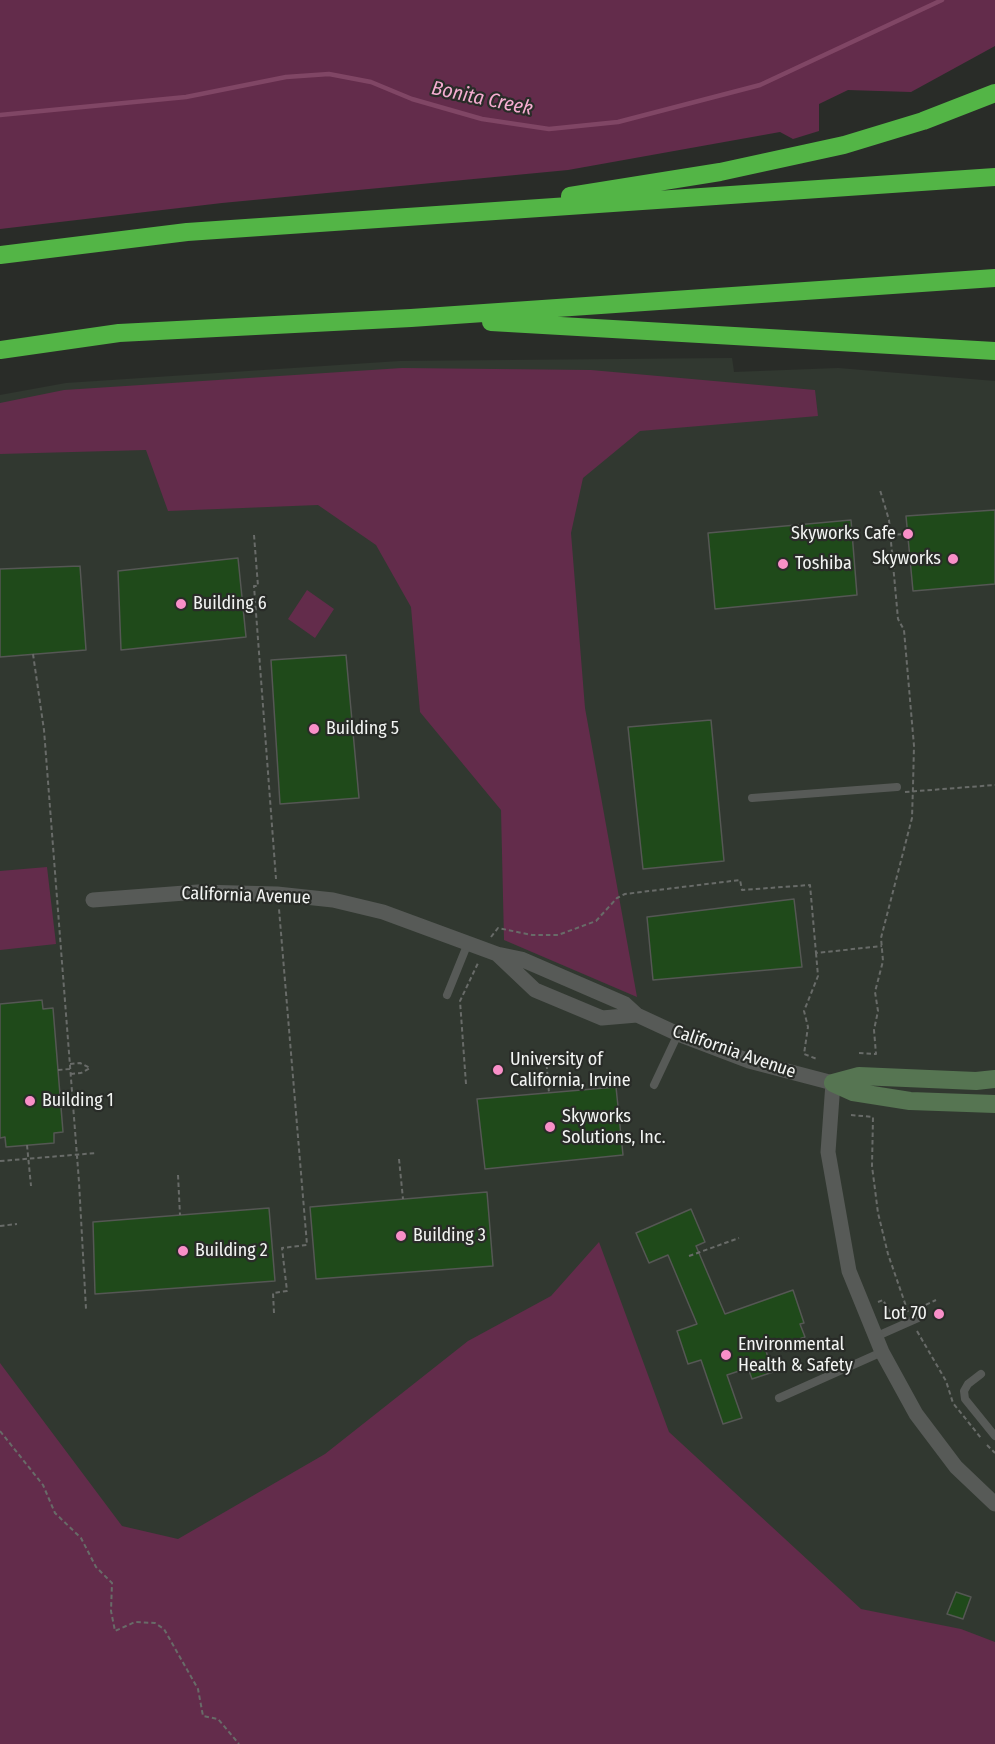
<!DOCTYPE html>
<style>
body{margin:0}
canvas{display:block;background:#292c28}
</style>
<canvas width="995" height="1744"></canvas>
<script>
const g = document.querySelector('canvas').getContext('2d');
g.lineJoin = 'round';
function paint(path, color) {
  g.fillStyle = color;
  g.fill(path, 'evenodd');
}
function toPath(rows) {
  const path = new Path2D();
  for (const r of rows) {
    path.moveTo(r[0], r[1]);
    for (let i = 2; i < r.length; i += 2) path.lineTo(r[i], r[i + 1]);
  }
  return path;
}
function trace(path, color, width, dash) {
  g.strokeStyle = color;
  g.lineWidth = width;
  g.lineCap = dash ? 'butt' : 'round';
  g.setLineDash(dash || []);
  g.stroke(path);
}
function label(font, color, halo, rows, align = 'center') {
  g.font = font + ' "Fira Sans Condensed",sans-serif';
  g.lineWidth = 4.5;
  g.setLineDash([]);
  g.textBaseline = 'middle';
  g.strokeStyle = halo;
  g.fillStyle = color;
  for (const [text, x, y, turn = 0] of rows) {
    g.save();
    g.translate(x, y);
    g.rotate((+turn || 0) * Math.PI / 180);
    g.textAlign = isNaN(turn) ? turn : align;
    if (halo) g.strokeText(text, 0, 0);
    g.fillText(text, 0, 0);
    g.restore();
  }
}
paint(toPath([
 [732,358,734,372,838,368,995,381,995,1744,0,1744,0,395,66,383,400,361]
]), '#313830');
paint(toPath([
 [0,0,995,0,995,46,911,92,848,90,819,104,819,131,793,139,780,132,568,170,222,203,0,229],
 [402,368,591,370,815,390,818,416,640,431,583,478,571,533,585,708,637,997,504,940,501,810,420,712,411,607,376,545,318,505,168,511,146,450,0,454,0,403,64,390],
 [307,590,334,609,315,638,288,619],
 [47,867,56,944,0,950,0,871],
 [599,1242,669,1432,861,1609,961,1629,995,1642,995,1744,0,1744,0,1363,122,1526,178,1539,325,1454,468,1341,551,1296]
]), '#632c4b');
trace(toPath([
 [0,115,186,97,286,77,329,74,371,82,412,99,482,119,549,129,618,122,760,85,942,0]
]), '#804665', 4.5);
const building = toPath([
 [995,510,995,584,913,591,906,516,995,510],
 [851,520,857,595,715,609,708,533,851,520],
 [238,558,246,637,121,650,118,571,238,558],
 [80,566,86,650,0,657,0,569,80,566],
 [346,655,359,798,280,804,271,660,346,655],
 [711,720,724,861,643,869,628,727,711,720],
 [794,899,802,967,653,980,647,917,794,899],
 [42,1000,43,1009,53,1008,63,1132,54,1133,54,1143,6,1147,5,1137,0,1138,0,1004,42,1000],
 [616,1087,623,1155,485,1169,477,1099,616,1087],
 [487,1192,493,1266,316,1279,310,1207,487,1192],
 [269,1208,275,1281,95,1294,93,1222,269,1208],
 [691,1209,705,1242,696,1246,725,1314,793,1290,804,1323,800,1324,805,1337,766,1351,773,1372,752,1379,748,1368,727,1375,742,1418,723,1424,701,1360,688,1364,677,1331,697,1324,668,1255,649,1263,636,1233,691,1209],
 [956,1592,971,1597,963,1619,947,1614,956,1592]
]);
paint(building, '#1f4a1a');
trace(building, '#555754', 1.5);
trace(toPath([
 [254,535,258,586,254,586,276,879],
 [890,535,908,534],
 [33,654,44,730,79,1182,86,1309],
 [905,792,995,785],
 [491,937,498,928,532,935,558,935,596,921,617,898,625,894,740,880,742,890,810,885,816,953,882,946],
 [816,953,818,976,804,1011,808,1027,804,1054,817,1059],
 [859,1053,876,1054,874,1030,878,1011,875,992,883,961,881,938,912,818,913,786,914,746,904,630,898,619,889,520,880,490],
 [546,1057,549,1093],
 [70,1064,80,1063,90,1068,81,1073,71,1074],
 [58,1070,70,1069],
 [466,1084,460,1001,479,961],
 [851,1115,873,1117,872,1166,878,1213,888,1254,908,1312],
 [27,1145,31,1186],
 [399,1159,403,1199],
 [0,1161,97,1153],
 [178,1175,180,1215],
 [0,1226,17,1224],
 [689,1256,739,1238],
 [878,1302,883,1300,891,1314,897,1316],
 [919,1308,936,1300],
 [274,1313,273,1293,287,1291,282,1248,307,1245,279,909],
 [917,1331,946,1381,953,1403,981,1438],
 [0,1431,43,1485,55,1513,81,1538,96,1567,112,1583,111,1611,115,1631,135,1622,155,1623,164,1629,198,1689,203,1716,218,1719,239,1744],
 [987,1445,995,1453]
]), '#686b68', 2, [4.5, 3]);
trace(toPath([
 [752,798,897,787],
 [447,995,468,943],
 [654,1085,678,1034],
 [875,1337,918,1318],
 [981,1374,968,1384,964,1391,965,1399,995,1436],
 [779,1398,882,1352]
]), '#575a57', 8);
trace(toPath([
 [93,900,198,892,277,894,333,900,383,912,497,954,521,959,625,1004,637,1015,678,1034,749,1061,833,1083,828,1152,849,1271,882,1352,916,1414,956,1467,995,1504],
 [497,954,535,990,602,1018,637,1015]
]), '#575a57', 15);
trace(toPath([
 [833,1083,853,1092,910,1101,995,1104],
 [833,1083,859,1076,976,1081,995,1079]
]), '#567552', 18);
trace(toPath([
 [570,196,720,172,844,145,923,121,995,93],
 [0,255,187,232,995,177],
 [491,322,995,351],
 [0,350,119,333,411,318,995,278]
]), '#53b546', 18);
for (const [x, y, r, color] of [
 [908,534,6,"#f98fc8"],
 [953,559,6,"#f98fc8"],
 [783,564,6,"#f98fc8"],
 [181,604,6,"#f98fc8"],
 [314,729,6,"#f98fc8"],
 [498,1070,6,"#f98fc8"],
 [30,1101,6,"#f98fc8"],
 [550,1127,6,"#f98fc8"],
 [401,1236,6,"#f98fc8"],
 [183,1251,6,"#f98fc8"],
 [939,1314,6,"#f98fc8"],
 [726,1355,6,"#f98fc8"]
]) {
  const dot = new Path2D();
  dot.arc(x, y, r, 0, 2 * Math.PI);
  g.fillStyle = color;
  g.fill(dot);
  trace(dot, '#292c28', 2);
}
label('18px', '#f3f5f3', '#292c28', [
 ["Skyworks Cafe",896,534,"right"],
 ["Skyworks",941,559,"right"],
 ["Toshiba",795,564],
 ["Building 6",193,604],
 ["Building 5",326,729],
 ["University of",510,1060],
 ["California, Irvine",510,1081],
 ["Building 1",42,1101],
 ["Skyworks",562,1117],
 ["Solutions, Inc.",562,1138],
 ["Building 3",413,1236],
 ["Building 2",195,1251],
 ["Lot 70",927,1314,"right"],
 ["Environmental",738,1345],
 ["Health & Safety",738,1366]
], 'left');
label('18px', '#f3f5f3', '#292c28', [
 ["California Avenue",246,896,2],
 ["California Avenue",734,1052,19]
]);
label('italic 20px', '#f5add1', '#292c28', [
 ["Bonita Creek",482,99,12]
]);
</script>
